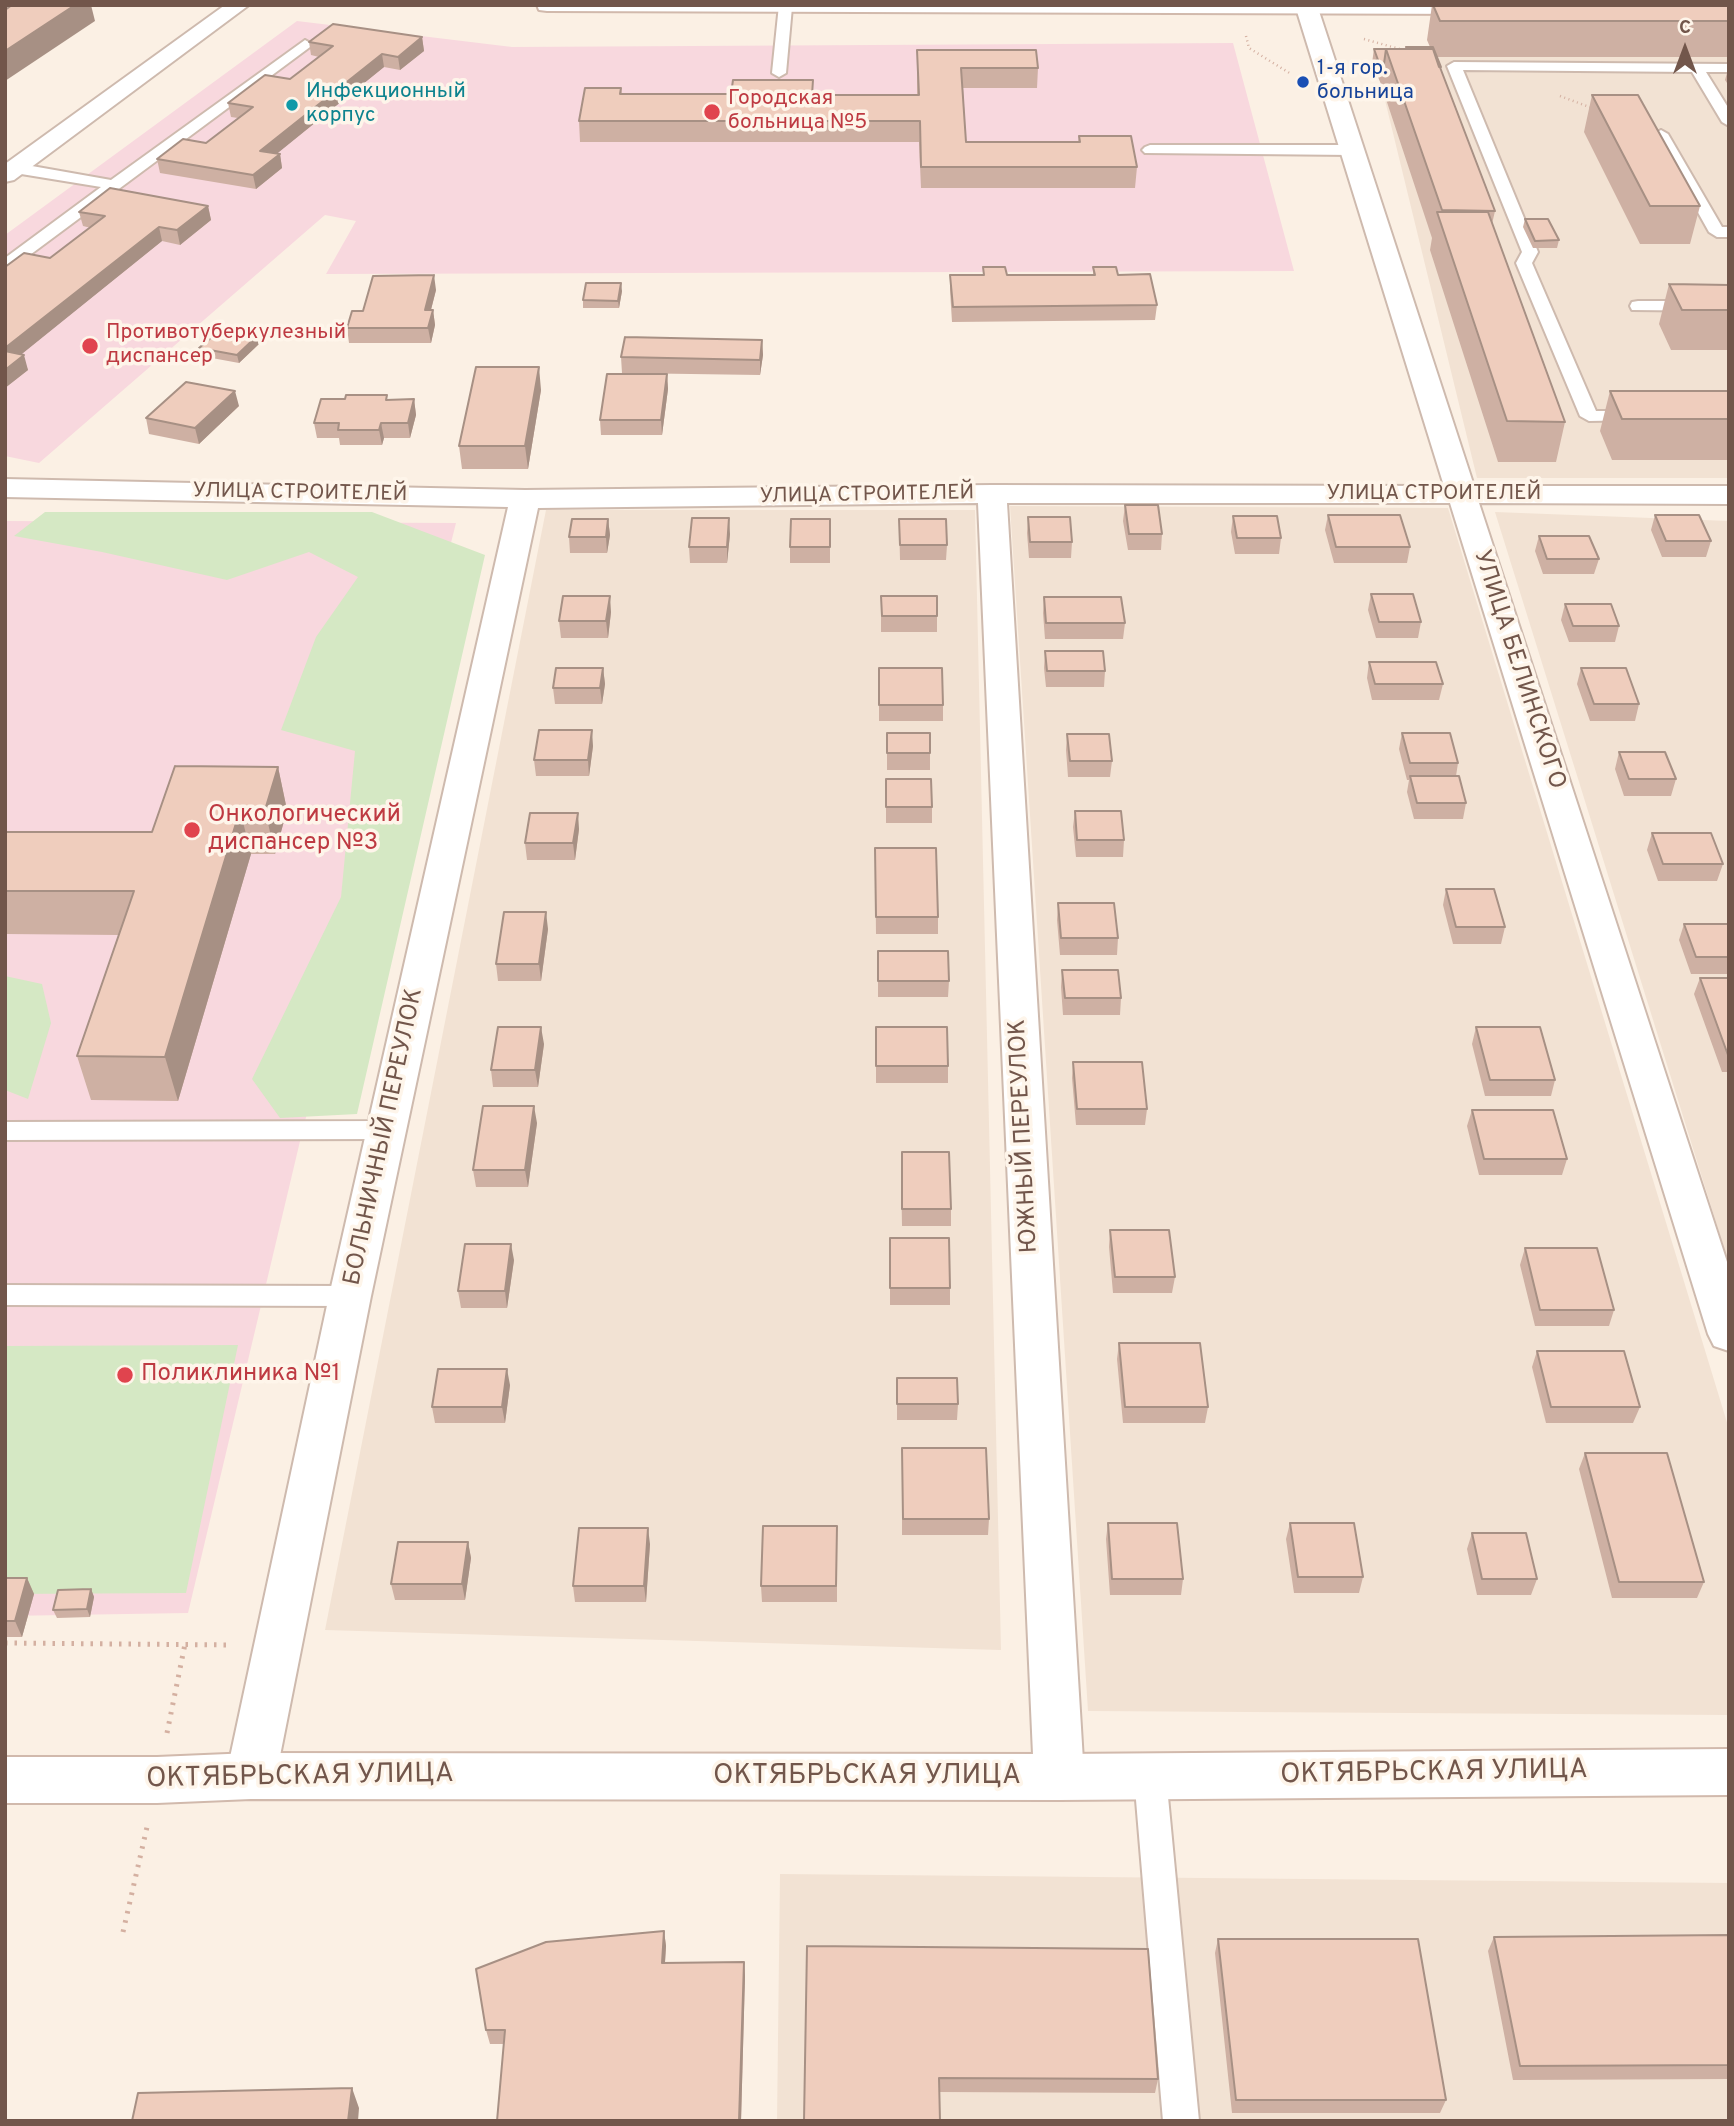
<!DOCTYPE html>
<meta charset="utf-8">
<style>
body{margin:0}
#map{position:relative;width:1734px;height:2126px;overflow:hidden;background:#fbf0e4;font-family:Overpass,sans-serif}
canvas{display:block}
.frame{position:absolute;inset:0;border:7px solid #72564b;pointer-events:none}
.north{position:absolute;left:1650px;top:14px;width:70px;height:70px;-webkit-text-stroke:5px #fef5ea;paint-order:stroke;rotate:0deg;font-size:19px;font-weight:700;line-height:28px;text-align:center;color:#72564b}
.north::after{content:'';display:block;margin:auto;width:24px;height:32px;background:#72564b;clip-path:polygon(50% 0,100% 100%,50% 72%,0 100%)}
</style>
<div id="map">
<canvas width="1734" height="2126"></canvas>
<div class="frame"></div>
<div class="north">С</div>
</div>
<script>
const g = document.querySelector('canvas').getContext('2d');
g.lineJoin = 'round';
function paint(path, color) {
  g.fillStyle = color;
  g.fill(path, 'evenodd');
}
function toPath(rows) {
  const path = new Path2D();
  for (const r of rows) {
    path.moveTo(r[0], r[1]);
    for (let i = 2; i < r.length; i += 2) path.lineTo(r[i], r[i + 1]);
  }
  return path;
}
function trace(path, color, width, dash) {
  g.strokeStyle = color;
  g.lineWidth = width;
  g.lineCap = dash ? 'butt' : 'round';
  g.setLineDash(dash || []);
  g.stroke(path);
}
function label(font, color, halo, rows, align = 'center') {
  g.font = font + ' Overpass,sans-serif';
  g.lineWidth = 7;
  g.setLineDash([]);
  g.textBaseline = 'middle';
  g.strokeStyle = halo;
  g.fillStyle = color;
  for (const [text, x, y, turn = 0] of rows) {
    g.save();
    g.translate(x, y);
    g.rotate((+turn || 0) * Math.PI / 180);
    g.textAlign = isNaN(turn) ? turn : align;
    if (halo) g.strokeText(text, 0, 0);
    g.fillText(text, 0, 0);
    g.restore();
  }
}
paint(toPath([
 [1373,51,1729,51,1729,478,1477,478],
 [1010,506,1448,508,1729,1429,1729,1715,1088,1711],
 [546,510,975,510,1001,1650,325,1630],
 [1495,512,1729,521,1729,1264],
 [780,1874,1729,1883,1729,2121,777,2121]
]), '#f2e2d3');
paint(toPath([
 [297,21,512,47,1233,43,1294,271,326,274,356,221,325,215,39,463,5,456,5,235],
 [5,521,456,523,301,1137,188,1613,5,1616]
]), '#f8d8de');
paint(toPath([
 [45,512,372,512,485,555,357,1114,280,1118,252,1079,341,897,355,751,281,730,316,637,358,577,309,552,227,580,102,552,14,536],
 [5,976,42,984,51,1023,28,1099,5,1090],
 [238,1345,186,1593,5,1594,5,1346]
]), '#d5e8c4');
const lane = toPath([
 [779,5,792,7,786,73,779,77,772,73,779,5],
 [305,40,312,44,310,47,11,269,5,271,5,258,101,187,15,173,10,171,7,168,10,165,15,163,111,180,305,40],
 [1454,62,1729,64,1729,72,1706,72,1729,109,1729,126,1722,122,1692,72,1463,70,1538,252,1532,263,1596,411,1637,411,1646,416,1643,420,1589,421,1580,416,1516,263,1522,252,1447,66,1454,62],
 [1661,130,1668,134,1722,227,1729,227,1729,237,1717,237,1709,232,1654,134,1661,130],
 [1150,145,1352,145,1360,150,1352,155,1145,153,1142,150,1145,147,1150,145],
 [1638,301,1729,301,1729,311,1632,310,1630,306,1632,302,1638,301],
 [386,1121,395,1124,399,1130,395,1136,386,1139,5,1140,5,1122,386,1121],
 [5,1285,350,1286,360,1289,363,1296,360,1303,350,1306,5,1305,5,1285],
 [1150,1761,1161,1766,1166,1776,1199,2121,1163,2121,1134,1776,1139,1766,1150,1761]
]);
const street = toPath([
 [225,5,249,5,14,180,5,182,5,164,225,5],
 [1295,5,1317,5,1474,486,1729,486,1729,504,1479,503,1729,1268,1729,1351,1714,1346,1708,1334,1450,503,1007,503,1084,1777,1077,1793,1059,1800,1041,1793,1034,1777,978,503,538,508,371,1296,276,1776,269,1792,251,1799,233,1792,226,1776,329,1296,508,507,5,497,5,479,525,490,992,485,1444,486,1295,5]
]);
const secondary = toPath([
 [537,5,1494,5,1496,8,1493,13,1485,14,547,11,539,10,537,5],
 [1729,1749,1729,1795,1059,1800,251,1799,157,1803,5,1803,5,1757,157,1757,251,1753,1059,1754,1729,1749]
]);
trace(lane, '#cebaae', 4);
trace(street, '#cebaae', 4);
trace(secondary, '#d1b9ac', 4);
trace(toPath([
 [1246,36,1249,48,1291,74],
 [1364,39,1403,50],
 [1560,96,1592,108]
]), '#d4b0a1', 2.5, [1, 3.5]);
trace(toPath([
 [5,1643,232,1645],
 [167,1733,185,1644],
 [123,1932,147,1827]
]), '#d4b0a1', 5, [2.5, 7]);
paint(lane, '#fff');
paint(street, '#fff');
paint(secondary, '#fff');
paint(toPath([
 [1432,5,1729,5,1729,57,1437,57,1441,67,1441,70,1495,211,1492,224,1565,422,1556,462,1498,462,1430,250,1432,238,1381,84,1372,63,1374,49,1406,49,1406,47,1430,47,1427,40],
 [422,37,424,51,400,70,384,67,277,153,280,154,282,168,256,189,160,173,157,159,206,143,238,118,231,117,228,103,290,79,319,57,311,55,309,42],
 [917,50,1038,68,1037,88,963,88,966,142,1078,142,1079,136,1137,167,1135,188,921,188,919,142,580,142,579,121,621,88,622,94,917,95],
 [1729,66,1729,86,1725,80],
 [1592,95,1700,206,1690,244,1640,244,1584,132],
 [208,206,211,220,180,245,162,241,21,354,28,370,5,388,50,258,91,228,83,226,79,212],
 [1525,219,1559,240,1557,248,1533,248,1523,227],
 [983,267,1007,275,1093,275,1093,267,1118,275,1157,305,1155,320,952,322,950,290,950,275,983,275],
 [1669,284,1729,285,1729,350,1671,350,1659,324],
 [436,290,431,310,433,310,435,325,431,343,349,343,347,328,363,311],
 [622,291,619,308,583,308,583,300],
 [257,336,259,344,239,363,201,356,199,348],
 [762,340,763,355,760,375,622,373,621,357],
 [667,374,668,389,662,435,601,435,600,420],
 [541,390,528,469,462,469,459,446],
 [1610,391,1729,391,1729,460,1612,460,1600,431],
 [414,399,416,415,410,438,384,438,382,445,340,445,339,438,317,438,314,423,388,400],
 [239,406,199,444,149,434,146,418],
 [1125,505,1162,534,1161,550,1128,550,1123,521],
 [1328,515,1410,547,1407,563,1334,563,1325,530],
 [1655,515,1711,541,1706,557,1662,557,1651,530],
 [1233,516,1281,538,1279,554,1235,554,1231,532],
 [1028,517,1072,542,1071,558,1029,558,1027,533],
 [608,519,610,535,607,553,570,553,569,537],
 [830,519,830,563,790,563,790,547],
 [899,519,947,545,946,560,900,560],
 [730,534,727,563,690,563,689,547],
 [1539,536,1599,559,1594,574,1543,574,1535,551],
 [1371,594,1421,622,1418,638,1376,638,1368,610],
 [881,596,937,616,937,632,881,632],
 [1044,597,1125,623,1123,639,1045,639,1043,613],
 [1565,604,1619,626,1615,642,1569,642,1561,620],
 [611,612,608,638,561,638,559,621],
 [1045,651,1105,671,1104,687,1046,687,1044,668],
 [1369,662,1443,684,1439,700,1372,700,1367,678],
 [603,668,605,684,602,704,555,704,553,688],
 [879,668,943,705,943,721,879,721],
 [1581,668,1639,704,1635,721,1590,721,1577,684],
 [887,733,930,753,930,770,887,770],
 [1402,733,1458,763,1456,776,1466,803,1463,819,1414,819,1407,792,1409,780,1407,780,1399,749],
 [1067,734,1112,761,1110,777,1068,777,1066,750],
 [593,746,589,776,536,776,534,760],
 [1619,752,1676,779,1671,796,1624,796,1615,769],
 [278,767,287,810,275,854,251,854,178,1101,91,1100,77,1056,119,935,5,934,5,832,152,832],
 [886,779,932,807,932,823,886,823],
 [1075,811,1124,840,1123,857,1076,857,1073,827],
 [579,829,575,860,527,860,525,843],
 [1652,833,1723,864,1717,881,1658,881,1647,850],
 [875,848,938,917,938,934,876,934],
 [1446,889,1505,927,1501,944,1453,944,1443,905],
 [1058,903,1118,938,1117,955,1060,955,1057,920],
 [1684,924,1729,924,1729,974,1691,974,1679,940],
 [548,929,541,981,498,981,496,964],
 [878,951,949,981,948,997,878,997],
 [1062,970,1121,998,1120,1015,1063,1015,1061,987],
 [1700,978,1729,978,1729,1072,1722,1072,1694,994],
 [876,1027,948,1066,948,1083,876,1083],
 [1476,1027,1555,1080,1551,1096,1485,1096,1472,1044],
 [544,1044,538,1087,493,1087,491,1070],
 [1073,1062,1147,1109,1145,1125,1076,1125,1072,1078],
 [1472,1110,1567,1159,1562,1175,1479,1175,1467,1126],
 [537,1123,528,1187,476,1187,473,1170],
 [901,1168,951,1209,951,1226,902,1226],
 [1110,1230,1175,1277,1172,1293,1113,1293,1109,1247],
 [890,1238,950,1288,950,1305,890,1305],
 [1525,1248,1614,1310,1609,1326,1535,1326,1520,1265],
 [514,1260,507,1308,461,1308,458,1291],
 [1119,1343,1208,1407,1205,1423,1123,1423,1117,1359],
 [1537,1351,1640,1407,1633,1423,1546,1423,1532,1367],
 [897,1378,958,1404,957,1420,897,1420],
 [510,1385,505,1423,435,1423,432,1407],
 [1585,1453,1704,1582,1697,1598,1612,1598,1579,1469],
 [902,1464,989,1519,988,1535,902,1535],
 [1108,1523,1183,1579,1181,1595,1110,1595,1106,1539],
 [1290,1523,1363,1577,1359,1593,1294,1593,1286,1539],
 [837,1526,837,1602,762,1602,761,1586],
 [1472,1533,1537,1579,1531,1595,1477,1595,1467,1549],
 [468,1542,471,1558,465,1600,395,1600,391,1584],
 [650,1544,646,1602,575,1602,573,1586],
 [5,1578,27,1578,34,1594,22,1637,5,1637],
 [91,1589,94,1597,90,1617,57,1618,53,1610],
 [664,1931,666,1946,665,1963,744,1962,745,1976,741,2121,497,2121,504,2044,490,2044,486,2030],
 [1729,1935,1729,2079,1513,2080,1488,1951,1494,1937],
 [1218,1939,1446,2100,1440,2113,1232,2113,1215,1953],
 [807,1946,1158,2079,1155,2093,939,2092]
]), '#ceb0a3');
paint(toPath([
 [75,5,91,5,95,21,5,81,5,51],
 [422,37,424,51,400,70,398,57],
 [382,54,384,67,263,165,260,151],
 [280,154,282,168,256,189,253,175],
 [208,206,211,220,180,245,177,230],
 [159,227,162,241,7,366,5,361,5,348],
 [434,275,436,290,427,325,425,310],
 [621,283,622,291,619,308,618,301],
 [433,310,435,325,431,343,428,328],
 [257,336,259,344,239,363,237,355],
 [762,340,763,355,760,375,760,360],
 [24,355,28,370,5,388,5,370],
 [539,367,541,390,528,469,525,446],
 [667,374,668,389,662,435,661,420],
 [235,391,239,406,199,444,195,428],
 [414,399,416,415,410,438,408,423],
 [381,423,384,438,382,445,379,430],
 [729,518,730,534,727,563,727,547],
 [608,519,610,535,607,553,606,537],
 [610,596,611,612,608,638,606,621],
 [603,668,605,684,602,704,600,688],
 [592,730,593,746,589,776,588,760],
 [278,767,287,810,275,854,265,810],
 [240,810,251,854,178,1101,165,1057],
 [578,813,579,829,575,860,573,843],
 [546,912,548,929,541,981,539,964],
 [541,1027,544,1044,538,1087,535,1070],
 [534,1106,537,1123,528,1187,525,1170],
 [511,1244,514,1260,507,1308,505,1291],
 [507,1369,510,1385,505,1423,502,1407],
 [648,1528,650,1544,646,1602,644,1586],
 [468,1542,471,1558,465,1600,462,1584],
 [27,1578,34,1594,22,1637,15,1621],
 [91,1589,94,1597,90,1617,87,1609],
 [664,1931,666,1946,664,1977,662,1963],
 [744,1962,745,1976,741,2121,739,2121],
 [352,2088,359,2108,358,2121,348,2121]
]), '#a79084');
const building = toPath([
 [12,5,75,5,5,51,5,10,12,5],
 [1433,5,1729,5,1729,21,1440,21,1433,5],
 [333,24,422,37,398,57,382,54,260,151,280,154,253,175,157,159,183,139,206,143,253,107,228,103,265,75,290,79,333,46,309,42,333,24],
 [1406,47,1433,47,1441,67,1439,67,1433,49,1407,49,1406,47],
 [1374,49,1386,49,1383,71,1382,71,1374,49],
 [1386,49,1433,49,1495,211,1442,210,1386,49],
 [917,50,1036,50,1038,68,961,68,966,142,1080,142,1079,136,1131,136,1137,167,921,167,920,121,579,121,585,88,621,88,620,94,731,94,733,80,813,80,812,95,919,95,917,50],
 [1592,95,1638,95,1700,206,1650,206,1592,95],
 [110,188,208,206,177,230,159,227,5,348,5,267,24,253,50,258,105,216,79,212,110,188],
 [1437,212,1488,212,1565,422,1507,421,1437,212],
 [1525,219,1548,219,1559,240,1535,241,1525,219],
 [983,267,1005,267,1007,275,1095,275,1093,267,1116,267,1118,275,1150,274,1157,305,953,307,950,275,984,275,983,267],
 [434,275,425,310,433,310,428,328,347,328,352,311,363,311,373,276,434,275],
 [586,283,621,283,618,301,583,300,586,283],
 [1669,284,1729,285,1729,310,1682,310,1669,284],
 [220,330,257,336,237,355,199,348,220,330],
 [625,337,762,340,760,360,621,357,625,337],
 [5,351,24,355,5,370,5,351],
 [476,367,539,367,525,446,459,446,476,367],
 [607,374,667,374,661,420,600,420,607,374],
 [186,382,235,391,195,428,146,418,186,382],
 [1610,391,1729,391,1729,419,1622,419,1610,391],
 [346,395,387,395,386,400,414,399,408,423,381,423,379,430,338,430,339,423,314,423,321,399,345,399,346,395],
 [1125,505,1158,505,1162,534,1129,534,1125,505],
 [1328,515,1400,515,1410,547,1336,547,1328,515],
 [1655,515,1699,515,1711,541,1666,541,1655,515],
 [1233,516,1277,516,1281,538,1237,538,1233,516],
 [1028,517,1070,517,1072,542,1030,542,1028,517],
 [692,518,729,518,727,547,689,547,692,518],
 [572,519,608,519,606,537,569,537,572,519],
 [791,519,830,519,830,547,790,547,791,519],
 [899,519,946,519,947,545,900,545,899,519],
 [1539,536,1589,536,1599,559,1547,559,1539,536],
 [1371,594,1413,594,1421,622,1379,622,1371,594],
 [563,596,610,596,606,621,559,621,563,596],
 [881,596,937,596,937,616,882,616,881,596],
 [1044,597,1121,597,1125,623,1046,623,1044,597],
 [1565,604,1611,604,1619,626,1573,626,1565,604],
 [1045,651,1103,651,1105,671,1047,671,1045,651],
 [1369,662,1436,662,1443,684,1375,684,1369,662],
 [556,668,603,668,600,688,553,688,556,668],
 [879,668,942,668,943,705,879,705,879,668],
 [1581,668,1626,668,1639,704,1594,704,1581,668],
 [539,730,592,730,588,760,534,760,539,730],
 [887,733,930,733,930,753,887,753,887,733],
 [1402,733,1450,733,1458,763,1410,763,1402,733],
 [1067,734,1109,734,1112,761,1070,761,1067,734],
 [1619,752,1665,752,1676,779,1629,779,1619,752],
 [175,766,278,767,265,810,240,810,165,1057,77,1056,134,891,5,891,5,832,152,832,175,766],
 [1410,776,1459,776,1466,803,1417,803,1410,776],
 [886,779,931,779,932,807,886,807,886,779],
 [1075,811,1121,811,1124,840,1077,840,1075,811],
 [530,813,578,813,573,843,525,843,530,813],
 [1652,833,1711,833,1723,864,1663,864,1652,833],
 [875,848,936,848,938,917,876,917,875,848],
 [1446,889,1494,889,1505,927,1456,927,1446,889],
 [1058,903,1114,903,1118,938,1061,938,1058,903],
 [504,912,546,912,539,964,496,964,504,912],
 [1684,924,1729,924,1729,957,1696,957,1684,924],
 [878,951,948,951,949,981,878,981,878,951],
 [1062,970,1118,970,1121,998,1065,998,1062,970],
 [1700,978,1729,978,1729,1055,1728,1055,1700,978],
 [498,1027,541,1027,535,1070,491,1070,498,1027],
 [876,1027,947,1027,948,1066,876,1066,876,1027],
 [1476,1027,1540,1027,1555,1080,1490,1080,1476,1027],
 [1073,1062,1142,1062,1147,1109,1077,1109,1073,1062],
 [483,1106,534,1106,525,1170,473,1170,483,1106],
 [1472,1110,1553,1110,1567,1159,1484,1159,1472,1110],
 [902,1152,949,1152,951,1209,902,1209,902,1152],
 [1110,1230,1169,1230,1175,1277,1115,1277,1110,1230],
 [890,1238,949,1238,950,1288,890,1288,890,1238],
 [465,1244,511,1244,505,1291,458,1291,465,1244],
 [1525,1248,1597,1248,1614,1310,1540,1310,1525,1248],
 [1119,1343,1200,1343,1208,1407,1125,1407,1119,1343],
 [1537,1351,1624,1351,1640,1407,1551,1407,1537,1351],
 [438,1369,507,1369,502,1407,432,1407,438,1369],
 [897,1378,957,1378,958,1404,897,1404,897,1378],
 [902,1448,986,1448,989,1519,903,1519,902,1448],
 [1585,1453,1667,1453,1704,1582,1619,1582,1585,1453],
 [1108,1523,1177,1523,1183,1579,1112,1579,1108,1523],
 [1290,1523,1354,1523,1363,1577,1298,1577,1290,1523],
 [763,1526,837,1526,836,1586,761,1586,763,1526],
 [579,1528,648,1528,644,1586,573,1586,579,1528],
 [1472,1533,1526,1533,1537,1579,1482,1579,1472,1533],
 [398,1542,468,1542,462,1584,391,1584,398,1542],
 [5,1578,27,1578,15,1621,5,1621,5,1578],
 [91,1589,87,1609,53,1610,58,1590,91,1589],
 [664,1931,662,1963,744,1962,739,2121,497,2121,505,2030,486,2030,476,1969,546,1942,664,1931],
 [1729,1935,1729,2065,1520,2066,1494,1937,1729,1935],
 [1218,1939,1418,1939,1446,2100,1236,2100,1218,1939],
 [807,1946,1148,1949,1158,2079,939,2078,940,2121,804,2121,807,1946],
 [352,2088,348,2121,132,2121,138,2093,352,2088]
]);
paint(building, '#efcdbd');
trace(building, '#a79084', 2);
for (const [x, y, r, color] of [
 [1303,82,7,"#1a4fb4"],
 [292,105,7,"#0f9aa8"],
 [712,112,9,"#e0444e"],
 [90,346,9,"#e0444e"],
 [192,830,9,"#e0444e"],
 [125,1375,9,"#e0444e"]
]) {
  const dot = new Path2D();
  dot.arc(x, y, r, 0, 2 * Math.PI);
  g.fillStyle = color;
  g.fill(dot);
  trace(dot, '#fef5ea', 2.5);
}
label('21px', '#164399', '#fef5ea', [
 ["1-я гор.",1317,70],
 ["больница",1317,94]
], 'left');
label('21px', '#0d838f', '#fef5ea', [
 ["Инфекционный",306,93],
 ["корпус",306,117]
], 'left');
label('21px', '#be3a42', '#fef5ea', [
 ["Городская",728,100],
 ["больница №5",728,124],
 ["Противотуберкулезный",106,334],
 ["диспансер",106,358]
], 'left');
label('21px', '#72564b', '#fef5ea', [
 ["УЛИЦА СТРОИТЕЛЕЙ",300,494,1],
 ["УЛИЦА СТРОИТЕЛЕЙ",1434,495],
 ["УЛИЦА СТРОИТЕЛЕЙ",867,496,-1]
]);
label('24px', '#72564b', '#fef5ea', [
 ["УЛИЦА БЕЛИНСКОГО",1518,670,72],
 ["ЮЖНЫЙ ПЕРЕУЛОК",1025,1136,-93],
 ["БОЛЬНИЧНЫЙ ПЕРЕУЛОК",385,1137,-78]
]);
label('24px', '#be3a42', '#fef5ea', [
 ["Онкологический",208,816],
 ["диспансер №3",208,844],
 ["Поликлиника №1",141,1375]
], 'left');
label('28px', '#72564b', '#fef5ea', [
 ["ОКТЯБРЬСКАЯ УЛИЦА",1434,1774,-1],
 ["ОКТЯБРЬСКАЯ УЛИЦА",867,1777],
 ["ОКТЯБРЬСКАЯ УЛИЦА",300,1778,-1]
]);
</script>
